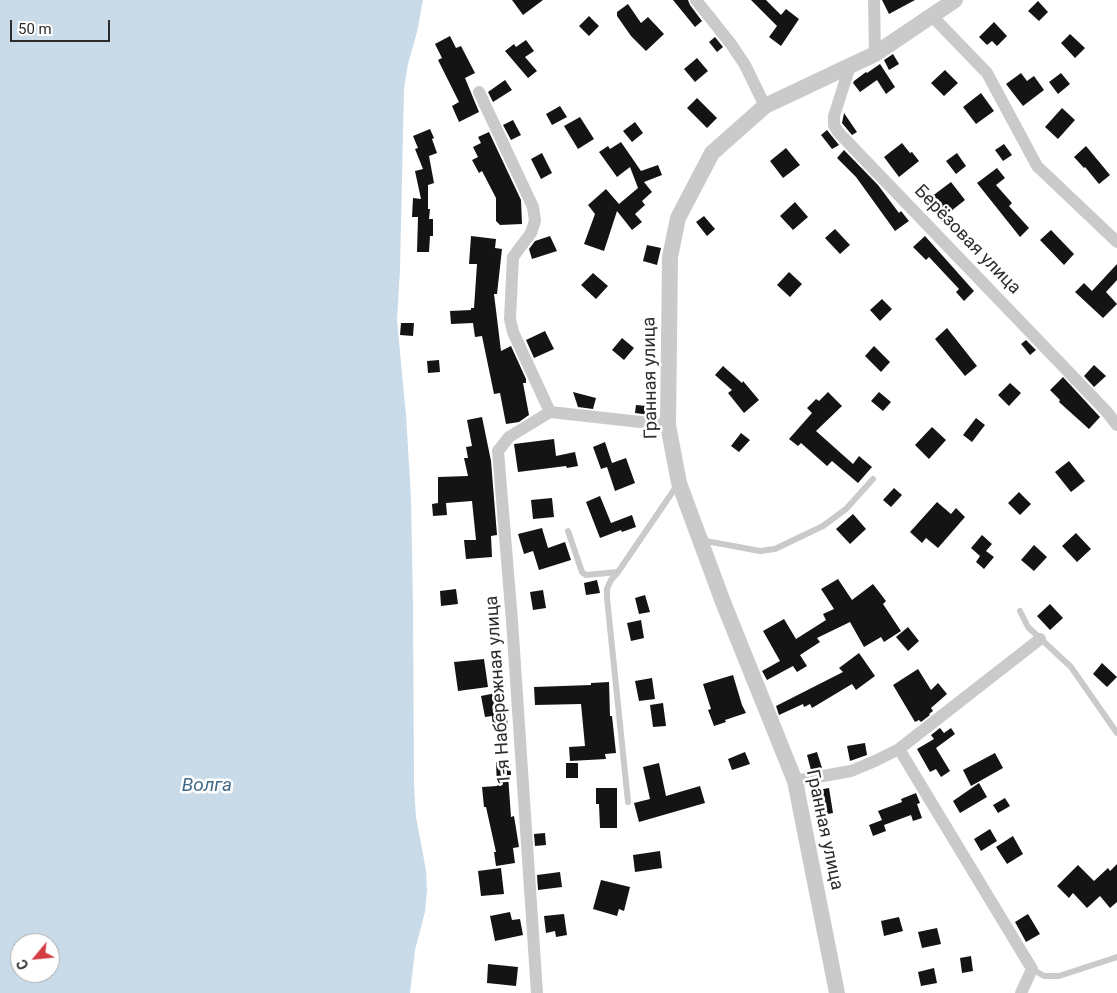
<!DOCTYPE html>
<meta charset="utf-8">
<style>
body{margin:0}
#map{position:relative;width:1117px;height:993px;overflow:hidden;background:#fff;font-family:Roboto,sans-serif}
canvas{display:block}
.north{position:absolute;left:10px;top:933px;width:50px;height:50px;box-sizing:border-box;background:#fff;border:1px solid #ababab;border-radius:50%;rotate:242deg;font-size:14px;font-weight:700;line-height:20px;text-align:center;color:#2d2d2d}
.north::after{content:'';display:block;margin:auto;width:18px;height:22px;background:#d53d44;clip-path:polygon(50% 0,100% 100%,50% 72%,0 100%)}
.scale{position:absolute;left:10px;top:20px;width:100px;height:22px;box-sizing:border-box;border:2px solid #2d2d2d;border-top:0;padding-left:6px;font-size:15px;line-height:18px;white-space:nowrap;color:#2d2d2d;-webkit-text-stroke:4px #fff;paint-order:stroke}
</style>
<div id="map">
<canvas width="1117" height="993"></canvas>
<div class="north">С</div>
<div class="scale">50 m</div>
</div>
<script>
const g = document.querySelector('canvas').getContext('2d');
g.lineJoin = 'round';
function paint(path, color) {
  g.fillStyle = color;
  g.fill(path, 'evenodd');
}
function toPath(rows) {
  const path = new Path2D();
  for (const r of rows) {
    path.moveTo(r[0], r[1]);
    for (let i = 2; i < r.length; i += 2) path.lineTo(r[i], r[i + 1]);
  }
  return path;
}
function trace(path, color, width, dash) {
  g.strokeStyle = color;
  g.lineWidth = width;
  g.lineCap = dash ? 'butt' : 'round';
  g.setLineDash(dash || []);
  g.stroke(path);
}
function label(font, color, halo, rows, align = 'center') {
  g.font = font + ' Roboto,sans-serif';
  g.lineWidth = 5;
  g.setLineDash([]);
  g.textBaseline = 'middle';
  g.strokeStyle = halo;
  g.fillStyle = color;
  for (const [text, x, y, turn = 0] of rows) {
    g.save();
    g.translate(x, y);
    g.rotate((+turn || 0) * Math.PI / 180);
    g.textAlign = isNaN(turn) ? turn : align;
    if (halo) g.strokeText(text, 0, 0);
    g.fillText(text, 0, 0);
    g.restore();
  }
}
paint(toPath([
 [0,0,423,0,417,32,408,64,404,89,400,269,397,320,406,415,411,497,413,604,414,785,416,817,426,870,427,890,425,912,415,950,410,993,0,993],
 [20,943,50,943,50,973,20,973]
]), '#c9dbe8');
paint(toPath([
 [512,0,543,0,523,15],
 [673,0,688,0,690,5,702,21,695,27],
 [751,0,766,0,781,15,786,9,799,19,781,46,769,37,777,26],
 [882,0,915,0,889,14],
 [1038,1,1048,12,1039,21,1028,11],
 [628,4,641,23,648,17,664,34,646,51,631,36,617,16,617,12],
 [589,16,599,26,589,36,579,26],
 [994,22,1007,36,997,46,992,41,987,45,979,37],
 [1070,34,1085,48,1075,58,1061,43],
 [450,36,456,48,461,46,475,73,465,78,479,112,459,122,452,106,459,102,438,60,442,58,435,44],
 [715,37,723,47,717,52,709,42],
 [526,40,534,51,525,57,537,71,528,78,505,51,514,44,516,47],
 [893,54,899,64,889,70,884,60],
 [697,58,708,71,695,82,684,69],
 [880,64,895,87,886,94,877,80,860,92,853,83,854,81,866,72,867,73],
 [945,70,958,83,944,96,931,83],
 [1021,73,1027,81,1034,76,1044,90,1023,106,1006,84],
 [1061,73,1070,84,1058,94,1049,82],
 [505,80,512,90,493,102,488,92],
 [981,93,994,111,976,124,963,107],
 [697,98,717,118,707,128,687,108],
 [560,106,567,117,552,125,546,114],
 [1062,108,1075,120,1058,139,1045,127],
 [844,113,857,132,852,135,842,123],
 [580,117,594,139,578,149,564,126],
 [513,120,521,135,511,140,503,125],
 [635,122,643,133,632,142,623,131],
 [430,129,434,138,432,139,437,153,429,156,434,183,428,185,428,183,428,209,430,209,429,219,433,219,433,236,430,236,429,252,417,252,418,217,412,217,413,198,421,199,415,171,423,169,415,149,418,148,413,136],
 [827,130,839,145,832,149,821,135],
 [489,132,521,200,522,224,500,225,496,221,496,198,482,171,479,173,472,160,478,157,473,147,481,143,478,137],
 [621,142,641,171,658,165,662,175,644,182,652,192,642,201,645,205,635,214,642,222,632,230,617,211,604,251,584,244,595,214,588,205,606,189,619,204,638,188,630,167,617,177,599,152,608,146,610,149],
 [902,143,910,153,912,152,919,161,899,177,884,157],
 [1004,144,1012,155,1003,161,995,150],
 [1086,146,1110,175,1099,184,1085,167,1084,168,1074,157],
 [786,148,800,165,783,178,770,161],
 [844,150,878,185,899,213,901,211,909,221,895,231,856,177,837,158],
 [542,153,552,173,541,179,531,159],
 [957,153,966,166,956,174,946,161],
 [997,168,1005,178,996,185,1012,203,1009,206,1029,228,1020,237,977,183],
 [951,182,965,200,941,219,927,200],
 [795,202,808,217,793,230,780,216],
 [704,216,715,229,707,236,696,222],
 [835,229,850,245,840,254,825,238],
 [1051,230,1074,254,1064,265,1040,240],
 [471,236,496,239,495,248,502,249,497,294,494,294,501,351,511,346,526,379,526,383,523,383,529,415,519,422,506,424,500,393,494,394,482,336,475,337,473,323,451,324,450,311,471,310,471,308,474,308,477,264,469,264],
 [550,236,557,251,532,259,529,249,535,241],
 [925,236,974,291,964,301,956,292,959,289,929,257,926,260,913,247],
 [647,245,661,248,657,265,643,261],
 [1117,264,1117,280,1106,292,1117,304,1103,318,1075,292,1084,283,1092,291],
 [789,272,802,284,790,297,777,285],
 [593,273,608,286,596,299,581,285],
 [882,299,892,309,880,321,870,310],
 [401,323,414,323,413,336,400,335],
 [947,328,977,366,965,376,935,339],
 [545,331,554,349,534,358,526,340],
 [622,338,634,348,624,360,612,350],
 [1026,340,1036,350,1030,355,1021,344],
 [874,346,890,362,881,372,865,356],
 [439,360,440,372,428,373,427,361],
 [1094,365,1106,376,1094,387,1084,376],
 [723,366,742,383,743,381,759,400,744,413,728,393,732,390,715,375],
 [1063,377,1100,417,1089,429,1059,402,1060,400,1050,390],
 [1010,383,1021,393,1009,406,998,395],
 [573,392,596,398,593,409,578,407],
 [828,392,842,406,816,431,853,464,859,456,872,467,858,483,832,461,827,466,801,443,798,446,789,439,812,413,807,408,816,399,819,401],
 [879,392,891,402,883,411,871,401],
 [636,405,658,407,658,416,635,413],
 [482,417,491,461,497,535,491,536,492,557,466,559,464,540,476,540,472,501,446,503,447,515,433,516,432,504,438,503,438,477,468,476,464,458,468,458,466,447,472,446,467,420],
 [976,418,985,425,972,442,963,435],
 [932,427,946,440,929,459,915,445],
 [741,433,750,440,739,452,731,446],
 [554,439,556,456,575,452,578,466,567,468,566,466,518,472,514,444],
 [605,442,612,463,626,458,635,483,615,491,607,467,601,469,593,447],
 [1069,461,1085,481,1071,492,1055,472],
 [894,488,902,495,891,507,883,500],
 [1019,492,1031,504,1020,515,1008,503],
 [600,496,611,523,632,515,636,527,622,532,621,530,600,538,586,502],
 [552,498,554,517,533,519,531,500],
 [937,502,951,514,956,508,965,517,938,548,926,538,922,543,910,532],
 [853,514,866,529,850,544,836,529],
 [542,528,548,548,565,542,571,560,539,570,533,551,524,554,518,534],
 [1076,533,1091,549,1077,562,1062,546],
 [982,535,992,544,986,551,994,557,984,569,976,562,980,556,971,548],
 [1034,545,1047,557,1034,571,1021,560],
 [838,579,852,600,873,584,886,601,883,604,901,631,884,642,881,637,864,647,850,622,817,638,820,642,800,655,807,666,797,672,793,666,767,680,762,671,780,661,763,631,784,619,796,639,826,620,823,614,834,609,821,589],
 [597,580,600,593,586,595,584,583],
 [456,589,458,604,441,606,440,591],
 [543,590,546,608,533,610,530,592],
 [645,595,650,612,639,614,635,598],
 [1050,604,1063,618,1050,630,1037,616],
 [641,620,644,638,631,641,627,623],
 [908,627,919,641,908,651,896,637],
 [859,653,875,676,856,690,852,684,812,708,810,704,804,707,803,704,779,715,776,706,843,672,839,668],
 [484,659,488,687,458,691,454,662],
 [1102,663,1117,677,1107,687,1093,674],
 [918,669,931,690,938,683,947,694,931,708,933,711,929,714,930,715,921,722,919,720,915,722,893,685],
 [733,675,742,705,746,713,725,720,726,722,714,726,708,710,711,709,703,684],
 [652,678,655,699,639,701,635,681],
 [609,682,610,716,612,716,616,753,605,754,606,759,570,761,569,747,585,746,581,704,535,705,534,687,591,685,591,683],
 [501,692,505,718,507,718,508,729,493,730,492,716,485,717,481,696],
 [663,703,666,726,653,727,650,705],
 [940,728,944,733,951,728,955,734,936,748,950,771,941,777,936,769,930,772,917,749,934,739,931,735],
 [865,743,867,755,850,761,847,746],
 [745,752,750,764,732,770,728,759],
 [817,752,822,768,811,770,807,755],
 [995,753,1003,768,971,786,963,770],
 [510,761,511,775,508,775,511,817,514,816,519,847,513,848,515,863,496,866,494,852,496,852,486,807,484,807,482,787,497,786,496,762],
 [566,763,578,763,578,778,566,778],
 [659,763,666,796,700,786,705,803,639,822,634,803,650,799,643,767],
 [979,783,987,797,960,813,953,801],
 [596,788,617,788,617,828,600,828,599,804,596,804],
 [829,788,833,813,817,816,813,794,819,793,818,790],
 [916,793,920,803,917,804,922,818,913,821,911,815,884,825,886,831,873,836,869,825,882,820,878,811,902,802,901,799],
 [1005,798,1010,806,998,813,993,805],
 [990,829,997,841,981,851,974,839],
 [545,833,546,845,535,846,534,834],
 [1013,836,1023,854,1007,864,996,847],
 [660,851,662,868,635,872,633,855],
 [1117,864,1117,902,1110,908,1100,896,1087,908,1073,893,1069,898,1057,886,1078,865,1094,881,1108,868,1110,871],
 [501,868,504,894,481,896,478,871],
 [560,872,562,887,538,890,537,875],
 [601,880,630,887,624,911,619,909,617,916,593,909],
 [510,912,512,920,520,919,523,935,495,941,490,916],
 [564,914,567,935,556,937,555,931,546,933,544,916],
 [1028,914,1040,934,1026,942,1015,922],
 [899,917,903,931,884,936,881,921],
 [937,928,941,944,922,948,918,932],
 [971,956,973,971,962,973,960,958],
 [488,964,518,967,516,986,487,983],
 [934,968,937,983,921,986,918,972]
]), '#141414');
trace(toPath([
 [568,531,582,572,586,575,618,572],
 [704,536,706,541,760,551,775,549,823,526,846,509,873,479],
 [1020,611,1028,627,1071,667,1117,733],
 [628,802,607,598,607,589,611,580,618,572,678,484],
 [1032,969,1044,976,1059,976,1117,957]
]), '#cacaca', 6);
trace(toPath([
 [696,0,731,44,745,65,765,106],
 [874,0,875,54],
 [931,15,987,73,1037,166,1117,242],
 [850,66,834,116,834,125,838,132,1107,412,1117,425],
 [479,92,533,207,535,221,531,233,513,257,510,319,513,332,550,412],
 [550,412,668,425],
 [899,749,1032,969,1021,993],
 [795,781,851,771,875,761,899,749,1040,639],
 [537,993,512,621,498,451,509,437,550,412]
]), '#cacaca', 12);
trace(toPath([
 [837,993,795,781,723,602,679,483,668,425,670,257,678,218,712,153,765,106,875,54,955,0]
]), '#cacaca', 16);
label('18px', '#2d2d2d', '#fff', [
 ["Берёзовая улица",967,240,46],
 ["Гранная улица",651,378,-91],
 ["1-я Набережная улица",499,690,-94],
 ["Гранная улица",824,830,78]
]);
label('italic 19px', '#426a87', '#fff', [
 ["Волга",207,786]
]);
</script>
